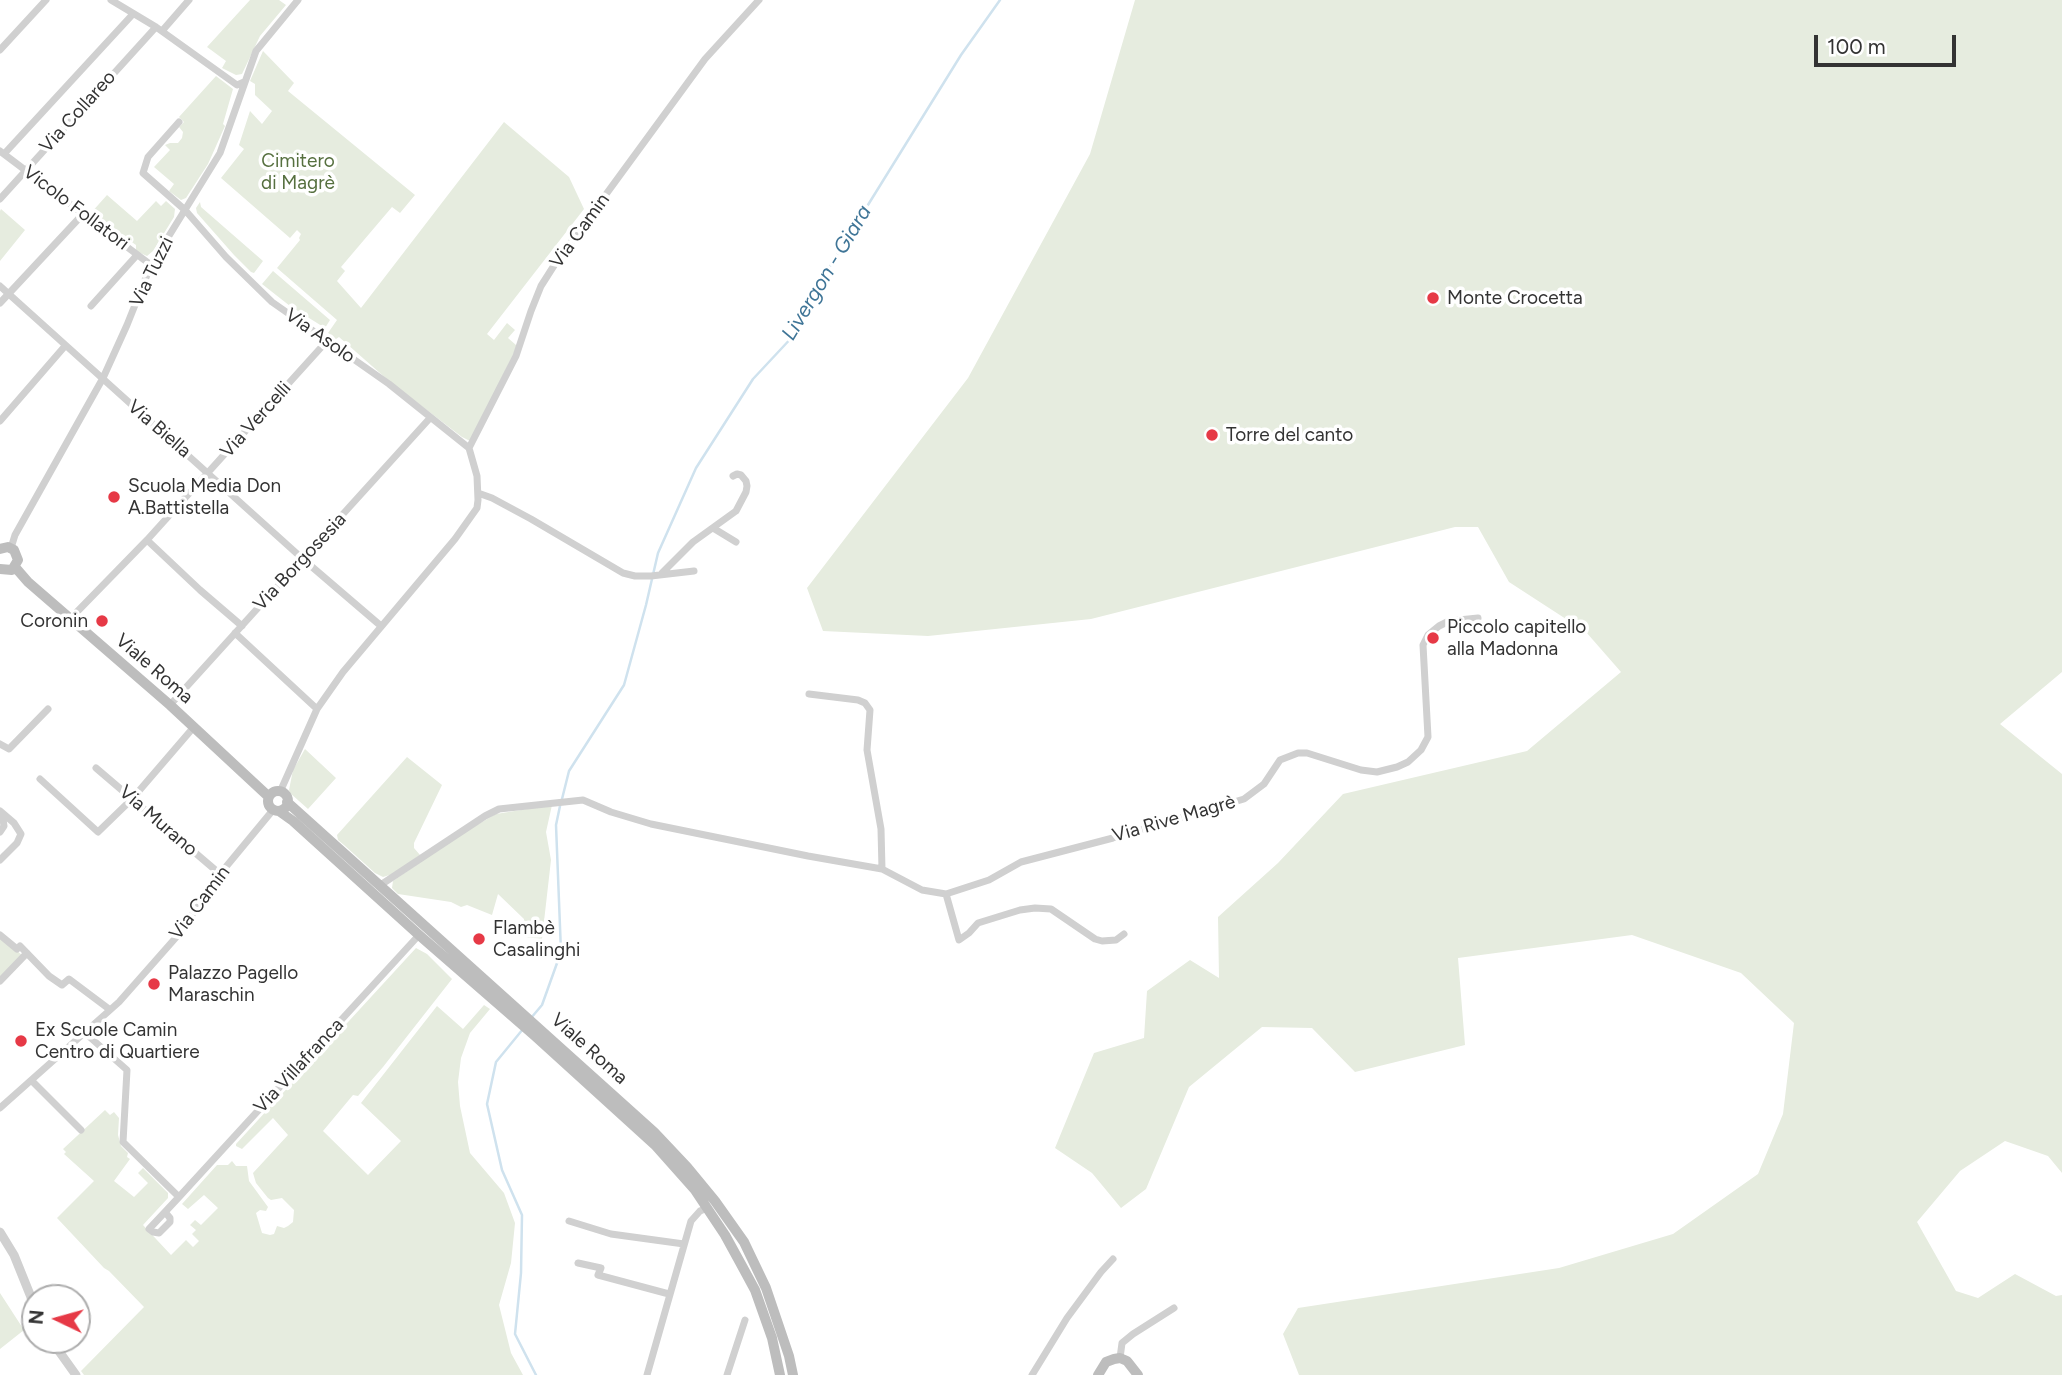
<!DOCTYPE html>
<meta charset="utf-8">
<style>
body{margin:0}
#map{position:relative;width:2062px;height:1375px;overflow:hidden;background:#fff;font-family:Figtree,sans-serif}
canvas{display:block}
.north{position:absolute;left:21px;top:1284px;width:70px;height:70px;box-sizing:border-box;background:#fff;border:2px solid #adadad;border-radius:50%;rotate:275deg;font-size:19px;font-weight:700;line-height:28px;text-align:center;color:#333}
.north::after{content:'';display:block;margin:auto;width:24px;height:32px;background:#e63946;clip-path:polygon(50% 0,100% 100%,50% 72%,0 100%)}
.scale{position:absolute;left:1814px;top:35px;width:142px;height:32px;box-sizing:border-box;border:4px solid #333;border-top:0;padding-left:9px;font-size:21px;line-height:24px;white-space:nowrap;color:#333;-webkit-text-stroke:5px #fff;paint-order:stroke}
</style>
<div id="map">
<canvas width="2062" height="1375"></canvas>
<div class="north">N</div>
<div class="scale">100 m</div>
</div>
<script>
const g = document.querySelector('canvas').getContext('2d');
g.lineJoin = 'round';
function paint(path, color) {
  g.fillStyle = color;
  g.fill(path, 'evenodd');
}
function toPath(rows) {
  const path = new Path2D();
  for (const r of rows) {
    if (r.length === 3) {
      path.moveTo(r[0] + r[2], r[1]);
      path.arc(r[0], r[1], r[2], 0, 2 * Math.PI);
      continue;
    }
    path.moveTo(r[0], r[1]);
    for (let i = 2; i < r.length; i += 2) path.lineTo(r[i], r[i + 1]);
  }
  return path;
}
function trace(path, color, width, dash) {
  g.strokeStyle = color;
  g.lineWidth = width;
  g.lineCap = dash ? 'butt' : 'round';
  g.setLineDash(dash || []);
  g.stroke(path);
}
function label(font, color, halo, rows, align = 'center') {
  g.font = font + ' Figtree,sans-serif';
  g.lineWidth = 7;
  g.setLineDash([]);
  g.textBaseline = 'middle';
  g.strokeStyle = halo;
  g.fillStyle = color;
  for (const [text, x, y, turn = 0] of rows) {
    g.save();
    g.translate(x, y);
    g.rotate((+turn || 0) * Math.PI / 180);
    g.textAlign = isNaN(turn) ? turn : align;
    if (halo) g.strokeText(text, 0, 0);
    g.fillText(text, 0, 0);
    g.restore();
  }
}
paint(toPath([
 [250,0,279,0,286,5,260,36,242,74,236,75,222,68,226,61,207,47],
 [1135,0,2062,0,2062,672,2000,724,2062,774,2062,1173,2048,1156,2005,1141,1960,1171,1917,1222,1956,1291,1978,1298,2015,1274,2056,1296,2062,1295,2062,1375,1299,1375,1283,1334,1298,1308,1559,1268,1673,1234,1758,1174,1783,1114,1794,1023,1741,973,1632,935,1458,958,1465,1045,1355,1072,1312,1028,1262,1027,1189,1087,1146,1189,1121,1208,1092,1173,1055,1148,1094,1053,1144,1038,1147,991,1190,960,1219,978,1218,917,1278,863,1343,794,1527,751,1621,672,1586,632,1509,582,1478,527,1455,527,1091,619,928,636,823,631,807,588,968,378,1090,154],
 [263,51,294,83,288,91,415,195,400,213,392,207,341,267,345,271,337,281,361,308,504,122,569,177,584,209,487,334,494,340,507,323,515,330,508,338,516,345,516,349,470,441,462,437,389,381,339,337,336,339,328,333,337,320,277,268,300,240,299,238,301,234,297,230,290,238,221,178,244,149,239,145,250,111,262,124,272,111,255,95,255,84,250,81],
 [216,76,233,89,223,124,225,126,208,164,186,198,181,200,169,191,174,184,154,167,170,150,165,145,170,143,178,143,182,138,183,132,179,127,184,122,179,117],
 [107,195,137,221,156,201,161,206,166,201,175,209,174,217,153,251,147,256,136,251,136,245,123,236,121,238,90,214],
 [200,202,201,207,263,261,254,273,251,272,234,255,197,213,196,208],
 [1,209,25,230,0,261,0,211],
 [273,271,330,320,325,328,290,306,262,284],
 [305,749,336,778,308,809,290,793,289,790,293,770],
 [407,757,442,785,414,843,414,848,420,855,393,874,383,877,375,873,344,845,338,840,337,835],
 [552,805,546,832,551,860,542,939,525,937,524,919,498,894,492,915,467,905,461,907,451,902,398,894,392,888,393,881,461,834,496,814],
 [0,937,22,955,0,979],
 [416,948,427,954,452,979,383,1067,358,1096,353,1095,323,1131,368,1175,401,1141,361,1103,437,1006,463,1029,484,1005,490,1009,470,1033,461,1058,458,1082,460,1106,470,1153,504,1193,515,1223,511,1263,499,1305,511,1353,523,1375,84,1375,81,1371,144,1307,109,1271,104,1268,57,1218,94,1181,64,1154,66,1152,63,1149,105,1110,110,1115,114,1112,119,1118,118,1135,121,1146,128,1153,127,1157,130,1159,114,1181,134,1197,148,1183,138,1173,143,1168,168,1193,168,1198,143,1225,171,1255,186,1240,193,1247,199,1241,192,1234,196,1230,190,1225,195,1220,201,1225,218,1208,204,1195,188,1209,182,1204,217,1165,228,1165,232,1161,236,1166,247,1166,249,1181,268,1207,266,1211,260,1210,256,1213,262,1233,270,1235,274,1234,277,1226,284,1228,288,1226,293,1222,294,1210,282,1198,271,1200,268,1198,256,1183,253,1173,288,1135,273,1118,242,1149,236,1146,236,1144],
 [0,1293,24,1330,0,1349]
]), '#e6ecdf');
trace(toPath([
 [562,799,569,771,624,685,646,605,658,553,696,468,753,379,795,334,809,300,961,55,1000,0],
 [531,1018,542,1005,561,952,556,825,560,806],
 [523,1029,496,1062,487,1104,502,1170,522,1215,521,1273,515,1334,536,1375]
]), '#cfe2ee', 2.5);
trace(toPath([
 [111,0,156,27,237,85,244,82],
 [162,31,189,0],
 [0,50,46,0],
 [179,122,148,157,143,173,185,210,226,257,272,302,389,384,469,448],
 [0,151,151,265],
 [4,154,133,14],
 [0,199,156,27],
 [0,286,304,560,381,626],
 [0,303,83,214],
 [91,306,137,255],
 [0,421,65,346],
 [478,493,492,498,531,519,623,573,635,576,651,576,694,571],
 [713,528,736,542],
 [147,540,200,590,242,626],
 [11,548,15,535,103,378,127,325,151,265,220,153,256,51,298,0],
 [662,573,693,542,736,511,746,492,747,486,746,481,741,475,737,474,733,476],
 [70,619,147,540,326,342],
 [235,633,317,709],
 [809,694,858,700,865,703,870,710,867,750,881,829,882,869],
 [170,705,430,418],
 [0,744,9,749,48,709],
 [96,768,220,874],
 [40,779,98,832,132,799,193,728],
 [280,792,317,709,343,672,455,539,477,508,478,500,477,476,469,448,516,356,531,311,541,286,555,264,705,59,759,0],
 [0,811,14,823,21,834,17,843,0,860],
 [0,832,4,826,2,813],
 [379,886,485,816,499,809,583,800,611,812,651,824,808,856,882,869,922,890,946,894,989,880,1021,862,1113,838,1244,799,1264,784,1280,760,1298,753,1307,753,1361,770,1377,772,1397,767,1408,762,1421,750,1428,737,1423,645,1428,635,1439,626,1449,621,1478,618],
 [946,894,959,940,969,933,978,923,1020,910,1035,908,1051,909,1095,939,1102,941,1116,940,1124,934],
 [0,935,17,949,20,946,49,976,62,985,69,979,109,1009],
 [0,981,27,953],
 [84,1032,127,1070,123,1142,179,1197],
 [32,1081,81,1130],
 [0,1108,119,1002,179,934,220,874,273,810],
 [165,1212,170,1218,170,1222,159,1233,153,1232,149,1229,165,1212,179,1197,419,935],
 [569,1221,611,1234,684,1244],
 [578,1263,601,1268,598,1275,669,1294],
 [1120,1358,1122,1343,1133,1334,1174,1308],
 [647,1375,691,1221,700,1211,707,1208],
 [727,1375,745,1320],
 [1032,1375,1067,1318,1101,1272,1113,1259]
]), '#d0d0d0', 7);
trace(toPath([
 [0,1232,14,1255,35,1307],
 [51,1340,76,1375]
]), '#d0d0d0', 9);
trace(toPath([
 [0,549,8,547,14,550,18,560,12,570,0,569],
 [15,567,28,582,170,705,269,797],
 [278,801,10],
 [287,802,654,1132,687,1167,715,1201,744,1242,766,1288,789,1356,793,1375],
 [279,811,293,821,419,935,535,1036,655,1145,695,1190,725,1235,742,1266,755,1290,772,1338,780,1375],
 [1098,1375,1106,1362,1114,1359,1120,1358,1127,1361,1138,1375]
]), '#bdbdbd', 10);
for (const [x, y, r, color] of [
 [1433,298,7,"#e63946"],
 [1212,435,7,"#e63946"],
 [114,497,7,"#e63946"],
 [102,621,7,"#e63946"],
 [1433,638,7,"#e63946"],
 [479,939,7,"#e63946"],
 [154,984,7,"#e63946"],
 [21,1041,7,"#e63946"]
]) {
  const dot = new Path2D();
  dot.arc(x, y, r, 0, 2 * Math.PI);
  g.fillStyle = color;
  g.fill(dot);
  trace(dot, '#fff', 2.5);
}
label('19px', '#333', '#fff', [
 ["Via Collareo",78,112,-48],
 ["Vicolo Follatori",76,208,37],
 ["Via Camin",580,231,-54],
 ["Via Tuzzi",152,272,-64],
 ["Via Asolo",320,336,35],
 ["Via Vercelli",256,420,-48],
 ["Via Biella",159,429,41],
 ["Via Borgosesia",300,562,-47],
 ["Viale Roma",154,669,41],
 ["Via Rive Magrè",1174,819,-16],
 ["Via Murano",158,821,41],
 ["Via Camin",200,903,-53],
 ["Viale Roma",589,1049,42],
 ["Via Villafranca",299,1066,-47]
]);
label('19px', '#56703f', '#fff', [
 ["Cimitero",298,161],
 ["di Magrè",298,183]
]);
label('19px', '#333', '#fff', [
 ["Monte Crocetta",1447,298],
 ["Torre del canto",1226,435],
 ["Scuola Media Don",128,486],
 ["A.Battistella",128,508],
 ["Coronin",88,621,"right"],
 ["Piccolo capitello",1447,627],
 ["alla Madonna",1447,649],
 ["Flambè",493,928],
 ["Casalinghi",493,950],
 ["Palazzo Pagello",168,973],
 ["Maraschin",168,995],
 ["Ex Scuole Camin",35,1030],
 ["Centro di Quartiere",35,1052]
], 'left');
label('italic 21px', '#3f7597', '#fff', [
 ["Livergon - Giara",827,273,-59]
]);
</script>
